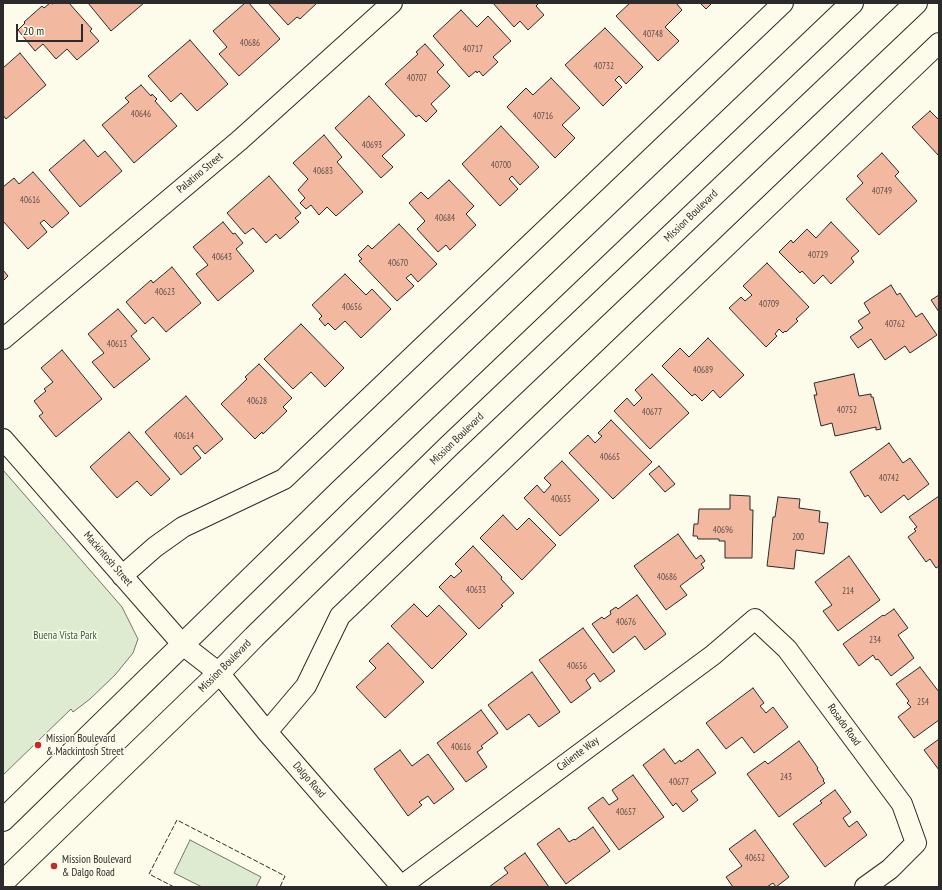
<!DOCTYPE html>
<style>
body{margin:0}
#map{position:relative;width:942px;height:890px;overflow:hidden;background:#fdfbea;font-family:"PT Sans Narrow",sans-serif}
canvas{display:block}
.frame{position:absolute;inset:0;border:4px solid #2b2b2b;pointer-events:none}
.scale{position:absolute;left:16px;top:24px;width:67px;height:18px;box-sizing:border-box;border:2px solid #2b2b2b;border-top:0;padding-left:5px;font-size:12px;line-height:14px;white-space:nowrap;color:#2b2b2b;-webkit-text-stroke:3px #fdfbea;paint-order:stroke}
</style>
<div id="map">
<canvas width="942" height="890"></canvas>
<div class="frame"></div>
<div class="scale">20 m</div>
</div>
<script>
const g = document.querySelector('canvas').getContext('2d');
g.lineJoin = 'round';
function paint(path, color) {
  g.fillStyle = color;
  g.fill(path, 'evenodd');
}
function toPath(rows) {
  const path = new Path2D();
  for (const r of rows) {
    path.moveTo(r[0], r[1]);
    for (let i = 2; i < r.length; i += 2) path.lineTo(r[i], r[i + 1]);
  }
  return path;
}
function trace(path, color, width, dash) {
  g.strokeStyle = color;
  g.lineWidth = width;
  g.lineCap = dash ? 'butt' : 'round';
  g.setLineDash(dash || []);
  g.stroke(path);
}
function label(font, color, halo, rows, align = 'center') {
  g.font = font + ' "PT Sans Narrow",sans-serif';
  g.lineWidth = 3;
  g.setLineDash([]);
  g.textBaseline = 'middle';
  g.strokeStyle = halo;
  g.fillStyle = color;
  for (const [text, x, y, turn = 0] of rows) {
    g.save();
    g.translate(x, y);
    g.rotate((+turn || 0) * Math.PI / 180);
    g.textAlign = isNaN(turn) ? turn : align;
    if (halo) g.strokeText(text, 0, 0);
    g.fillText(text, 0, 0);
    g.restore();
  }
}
const green = toPath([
 [3,470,122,607,138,639,133,653,115,675,90,699,73,712,71,709,3,775,3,470],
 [190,840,261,877,256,887,202,887,174,873,190,840]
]);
paint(green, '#deebd1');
trace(green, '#74746e', 1);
const building = toPath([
 [50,3,53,4,54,3,69,3,92,29,90,31,99,41,77,60,67,49,56,59,43,44,35,51,18,30,25,23,24,22,42,6,44,8,50,3],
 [88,3,144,3,111,31,88,3],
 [245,3,249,3,280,39,239,76,219,54,227,47,213,31,245,3],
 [268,3,317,3,300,19,297,17,288,25,268,3],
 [493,3,539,3,536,6,544,15,528,30,520,21,514,27,493,3],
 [630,3,676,3,682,10,665,27,679,41,658,61,616,16,630,3],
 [700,3,712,3,706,9,700,3],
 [461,10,477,27,488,16,511,41,493,57,498,62,483,76,479,71,477,73,476,71,469,77,433,36,461,10],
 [605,28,643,67,626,84,619,76,615,80,622,87,603,106,565,65,605,28],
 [190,40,228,84,197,111,181,93,171,102,148,76,190,40],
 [425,44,444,65,437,72,450,86,431,104,437,111,426,122,419,115,416,117,385,84,418,54,416,52,425,44],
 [20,53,46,85,6,119,3,115,3,68,20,53],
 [551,78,580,108,562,125,575,138,555,158,507,107,526,88,533,95,551,78],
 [141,85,151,96,152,94,157,99,155,101,177,126,134,163,102,125,129,102,125,98,141,85],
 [369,96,405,135,382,156,393,167,381,178,335,128,369,96],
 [930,111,938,119,939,118,939,156,912,127,930,111],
 [501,126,539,167,520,185,512,176,509,179,518,189,500,206,462,164,501,126],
 [324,135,342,157,337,162,363,192,336,216,327,207,319,215,311,205,306,209,300,203,305,198,298,190,308,179,293,163,324,135],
 [84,140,98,157,105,151,122,171,80,207,49,170,84,140],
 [882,153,899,172,895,176,917,201,879,235,846,199,863,183,857,176,882,153],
 [33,172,69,213,52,228,44,220,40,223,47,232,28,249,3,221,3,187,14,178,19,184,33,172],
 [269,176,301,213,295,218,299,222,280,239,276,234,266,243,253,228,245,234,227,213,269,176],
 [449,180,474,206,466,214,476,225,450,250,446,245,438,252,417,229,425,221,409,203,421,192,428,199,449,180],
 [223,222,233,234,235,233,243,243,236,249,254,271,218,301,196,274,208,265,193,247,223,222],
 [831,222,859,251,851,258,854,262,831,284,823,275,814,284,802,271,800,273,779,252,791,240,793,243,807,229,816,238,831,222],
 [399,224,437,264,418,282,411,274,406,278,414,286,397,301,359,261,362,259,358,255,368,245,372,249,399,224],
 [767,263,809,307,796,319,798,321,786,332,785,331,783,333,779,329,775,334,777,336,766,347,729,308,741,297,745,301,752,295,743,286,767,263],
 [172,267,201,303,166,332,153,317,145,324,126,302,151,280,153,283,172,267],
 [3,270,8,276,3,281,3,270],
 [345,274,366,295,372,289,391,309,361,338,345,321,335,330,328,323,325,326,319,319,322,316,312,305,345,274],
 [891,285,897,295,900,293,916,317,922,313,937,335,910,353,905,346,885,360,871,339,858,348,850,337,863,328,858,321,870,313,864,303,891,285],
 [939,295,939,312,931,300,939,295],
 [118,309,137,331,131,336,150,359,114,388,92,362,104,353,88,334,118,309],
 [301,324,344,368,325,387,311,372,293,389,264,359,301,324],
 [708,338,744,375,720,398,713,390,702,401,695,394,692,396,662,366,680,348,689,357,708,338],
 [62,350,102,399,56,437,39,416,43,413,34,401,46,391,44,389,53,382,41,368,62,350],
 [259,364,292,398,283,407,287,411,263,434,262,432,255,439,221,404,247,379,245,377,259,364],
 [652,374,689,413,650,449,614,411,627,398,634,406,642,398,635,390,652,374],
 [854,374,859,396,871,394,871,397,873,397,881,429,876,430,876,427,835,436,832,423,821,426,814,395,817,395,814,383,854,374],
 [186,396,223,439,205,454,197,445,193,448,201,458,181,475,145,432,186,396],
 [611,420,652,462,613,499,569,453,588,435,595,443,602,436,598,433,611,420],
 [129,432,170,479,151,496,137,481,117,498,90,467,129,432],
 [889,443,903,463,910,458,929,484,908,500,904,495,881,513,868,495,865,497,850,472,889,443],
 [562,461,599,500,560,536,524,498,537,485,544,493,551,485,544,478,562,461],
 [659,466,675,484,665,492,649,474,659,466],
 [730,495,750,496,750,510,753,510,752,558,725,558,725,541,719,541,719,539,698,539,697,536,693,536,694,524,698,524,699,509,730,509,730,495],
 [939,496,939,566,936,568,930,559,926,562,908,537,916,531,914,529,917,527,909,517,939,496],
 [778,497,800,499,799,508,820,511,819,522,828,523,824,554,796,550,794,569,767,566,773,517,775,517,778,497],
 [503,515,517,530,529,518,556,545,522,580,480,538,503,515],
 [678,534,696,559,701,555,705,561,701,564,704,568,680,586,687,595,666,610,634,566,678,534],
 [473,546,502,577,501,579,514,593,501,605,503,606,479,629,439,587,451,575,454,578,462,571,455,564,473,546],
 [849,556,880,600,838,631,823,611,832,605,815,582,849,556],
 [637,595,666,634,645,650,635,636,613,653,592,624,602,617,604,619,611,614,610,611,616,607,618,609,637,595],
 [414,604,427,617,439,605,467,634,432,669,391,626,414,604],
 [894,609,908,628,898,635,914,658,891,676,878,659,876,660,873,655,859,666,843,644,883,615,884,616,894,609],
 [583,628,615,671,600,682,594,673,586,680,591,688,571,703,539,660,583,628],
 [388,643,424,682,385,718,356,687,376,668,369,661,388,643],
 [920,667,939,692,939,720,914,738,898,717,911,707,907,703,909,701,896,684,920,667],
 [532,672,560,712,539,727,529,714,507,730,488,705,532,672],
 [753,688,764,703,760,706,766,713,773,707,788,727,754,753,742,737,726,749,706,723,753,688],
 [481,710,498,733,481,746,483,748,477,752,487,767,466,782,437,743,481,710],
 [939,739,939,770,924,750,939,739],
 [799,741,818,768,817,769,824,780,823,781,825,783,779,817,747,774,765,761,768,764,799,741],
 [664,749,675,764,680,760,681,762,698,749,716,773,691,791,698,800,683,812,676,803,673,806,643,765,664,749],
 [400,750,412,766,428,754,454,789,434,804,428,796,419,802,422,805,408,816,374,769,400,750],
 [633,775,664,817,619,850,588,808,603,797,609,805,618,799,612,790,633,775],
 [835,790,851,812,843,818,849,827,857,821,867,835,825,867,793,824,822,803,820,801,835,790],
 [593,827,610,851,566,884,537,844,559,828,569,842,574,839,575,840,593,827],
 [755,830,789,877,776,887,773,883,767,887,733,887,726,877,742,866,729,849,755,830],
 [525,853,549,887,489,887,508,873,504,868,525,853]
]);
paint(building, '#f2b8a0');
trace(building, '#2b2b2b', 1);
const street = toPath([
 [3,339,240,140,392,3],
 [3,439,183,645,219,673,267,732,401,886],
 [122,576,155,547,183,527,284,479,783,3],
 [267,732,306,686,340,616,939,43],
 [400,887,713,655,755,619,787,649,902,804,916,843,890,869,865,887]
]);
const primary = toPath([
 [3,820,340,491,852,3],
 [3,882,219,673,254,637,449,446,916,3]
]);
trace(street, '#2b2b2b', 22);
trace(primary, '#2b2b2b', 24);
trace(street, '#fdfbea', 20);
trace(primary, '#fdfbea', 22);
trace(toPath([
 [174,887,149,874,177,820,285,876,280,887]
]), '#2b2b2b', 1, [5, 2]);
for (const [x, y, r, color] of [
 [38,745,4,"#c62828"],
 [54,866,4,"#c62828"]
]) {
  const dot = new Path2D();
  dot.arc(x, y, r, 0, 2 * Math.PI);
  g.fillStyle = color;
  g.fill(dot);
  trace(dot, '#fdfbea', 1.5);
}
label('9px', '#5d4e48', null, [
 ["40748",653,34],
 ["40686",250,43],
 ["40717",473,49],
 ["40732",604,66],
 ["40707",417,78],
 ["40646",141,114],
 ["40716",543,116],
 ["40693",372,145],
 ["40700",501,165],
 ["40683",323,171],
 ["40749",882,191],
 ["40616",30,200],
 ["40684",445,218],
 ["40729",818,255],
 ["40643",222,257],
 ["40670",398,263],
 ["40623",165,292],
 ["40709",769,304],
 ["40656",352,307],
 ["40762",895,324],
 ["40613",117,344],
 ["40689",703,370],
 ["40628",257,401],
 ["40752",847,410],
 ["40677",652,412],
 ["40614",184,436],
 ["40665",610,457],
 ["40742",889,478],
 ["40655",561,499],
 ["40696",723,530],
 ["200",798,537],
 ["40686",667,577],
 ["40633",476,590],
 ["214",848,591],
 ["40676",626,622],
 ["234",875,640],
 ["40656",577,666],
 ["254",923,702],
 ["40616",461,747],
 ["243",786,777],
 ["40677",679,782],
 ["40657",626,812],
 ["40652",755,858]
]);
label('11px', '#2b2b2b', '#fdfbea', [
 ["Palatino Street",200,173,-40],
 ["Mission Boulevard",691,216,-44],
 ["Mission Boulevard",457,439,-44],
 ["Mackintosh Street",108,559,49],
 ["Mission Boulevard",225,666,-45],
 ["Rosado Road",844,725,54],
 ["Caliente Way",578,754,-37],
 ["Dalgo Road",309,780,49]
]);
label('11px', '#34623c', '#fdfbea', [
 ["Buena Vista Park",65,636]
]);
label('11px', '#2b2b2b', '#fdfbea', [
 ["Mission Boulevard",46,739],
 ["& Mackintosh Street",46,752],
 ["Mission Boulevard",62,860],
 ["& Dalgo Road",62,873]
], 'left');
</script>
